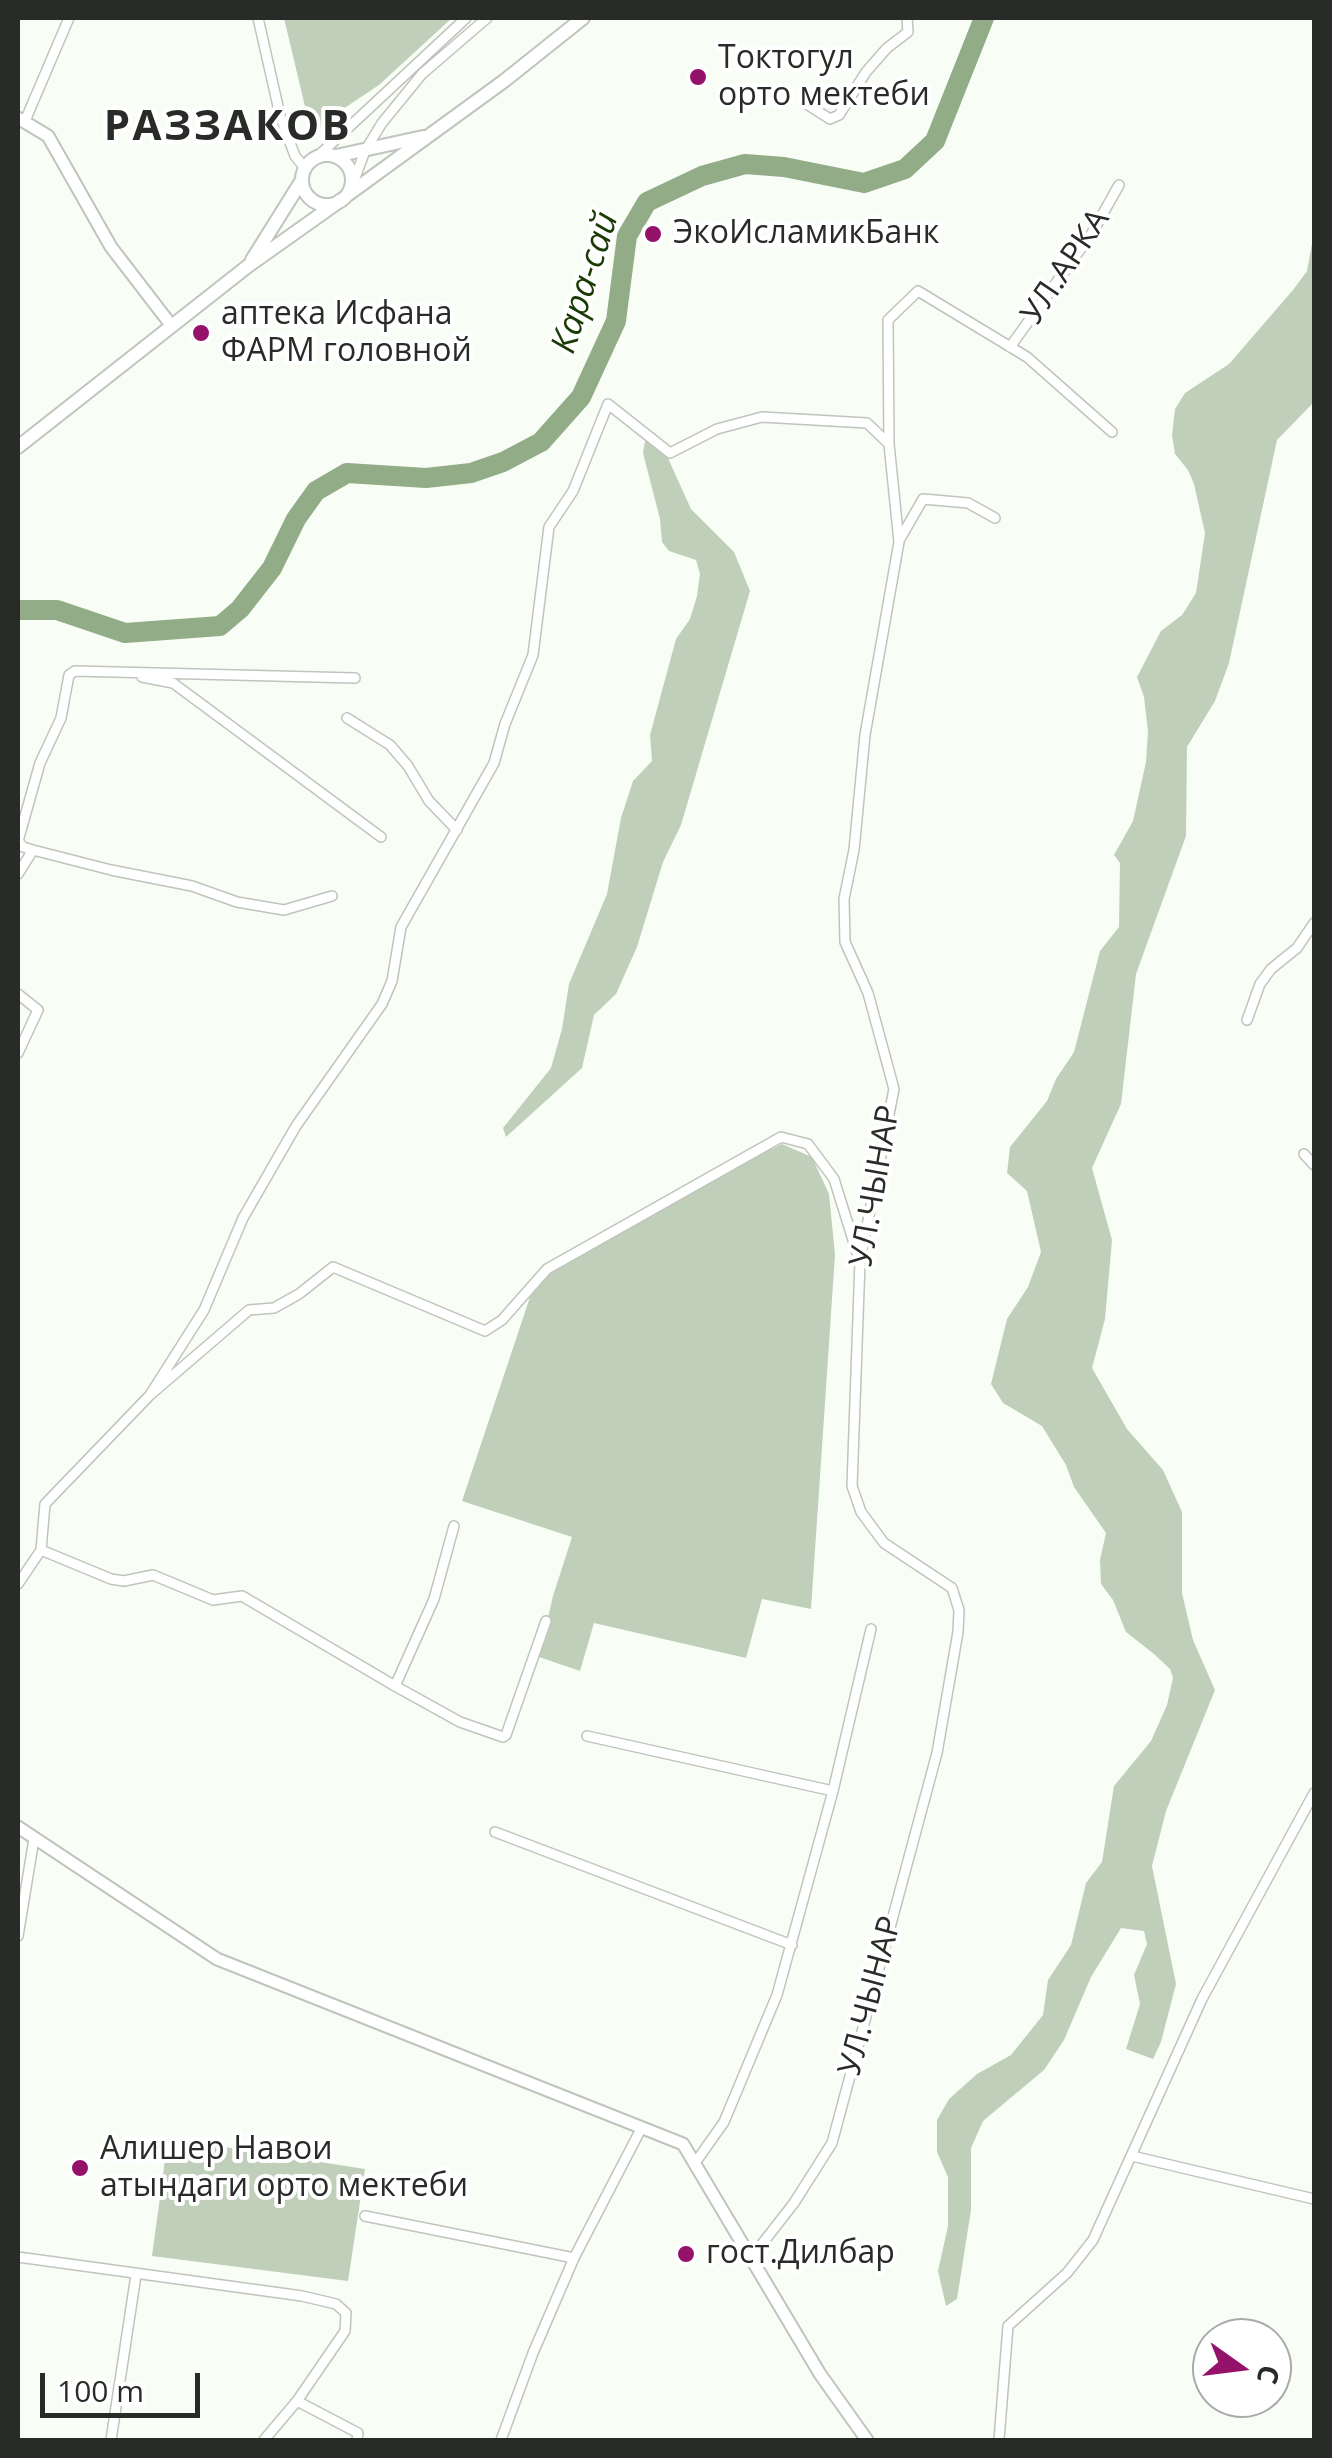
<!DOCTYPE html>
<meta charset="utf-8">
<style>
body{margin:0}
#map{position:relative;width:1332px;height:2458px;overflow:hidden;background:#f8fef5;font-family:"Open Sans",sans-serif}
canvas{display:block}
.frame{position:absolute;inset:0;border:20px solid #292b28;pointer-events:none}
.north{position:absolute;left:1192px;top:2318px;width:100px;height:100px;box-sizing:border-box;background:#fff;border:2px solid #a9aaa9;border-radius:50%;rotate:104deg;font-size:28px;font-weight:700;line-height:40px;text-align:center;color:#292b28}
.north::after{content:'';display:block;margin:auto;width:35px;height:45px;background:#95126b;clip-path:polygon(50% 0,100% 100%,50% 72%,0 100%)}
.scale{position:absolute;left:40px;top:2373px;width:160px;height:45px;box-sizing:border-box;border:5px solid #292b28;border-top:0;padding-left:12px;font-size:30px;line-height:35px;white-space:nowrap;color:#292b28;-webkit-text-stroke:8px #fff;paint-order:stroke}
</style>
<div id="map">
<canvas width="1332" height="2458"></canvas>
<div class="frame"></div>
<div class="north">С</div>
<div class="scale">100 m</div>
</div>
<script>
const g = document.querySelector('canvas').getContext('2d');
g.lineJoin = 'round';
function paint(path, color) {
  g.fillStyle = color;
  g.fill(path, 'evenodd');
}
function toPath(rows) {
  const path = new Path2D();
  for (const r of rows) {
    if (r.length === 3) {
      path.moveTo(r[0] + r[2], r[1]);
      path.arc(r[0], r[1], r[2], 0, 2 * Math.PI);
      continue;
    }
    path.moveTo(r[0], r[1]);
    for (let i = 2; i < r.length; i += 2) path.lineTo(r[i], r[i + 1]);
  }
  return path;
}
function trace(path, color, width, dash) {
  g.strokeStyle = color;
  g.lineWidth = width;
  g.lineCap = dash ? 'butt' : 'round';
  g.setLineDash(dash || []);
  g.stroke(path);
}
function label(font, color, halo, rows, align = 'center') {
  g.font = font + ' "Open Sans",sans-serif';
  g.lineWidth = 8;
  g.setLineDash([]);
  g.textBaseline = 'middle';
  g.strokeStyle = halo;
  g.fillStyle = color;
  for (const [text, x, y, turn = 0] of rows) {
    g.save();
    g.translate(x, y);
    g.rotate((+turn || 0) * Math.PI / 180);
    g.textAlign = isNaN(turn) ? turn : align;
    if (halo) g.strokeText(text, 0, 0);
    g.fillText(text, 0, 0);
    g.restore();
  }
}
paint(toPath([
 [284,18,452,18,379,85,343,109,312,136],
 [1314,233,1314,402,1277,440,1229,663,1215,701,1187,747,1186,836,1136,974,1121,1104,1092,1168,1112,1240,1105,1319,1092,1368,1127,1429,1163,1470,1182,1512,1182,1593,1193,1640,1215,1690,1166,1811,1152,1866,1176,1984,1161,2042,1153,2059,1126,2049,1140,2004,1134,1975,1147,1944,1144,1931,1121,1928,1091,1977,1064,2040,1044,2070,983,2121,971,2148,971,2210,957,2299,946,2306,938,2271,948,2226,948,2177,937,2152,937,2120,949,2099,977,2074,1011,2055,1043,2015,1048,1980,1071,1945,1086,1883,1102,1862,1114,1786,1151,1741,1167,1705,1173,1678,1170,1669,1154,1654,1126,1632,1113,1600,1101,1584,1100,1560,1106,1533,1074,1487,1066,1465,1042,1426,1003,1403,991,1384,1007,1319,1028,1287,1041,1252,1027,1191,1007,1173,1010,1147,1047,1101,1056,1079,1074,1052,1100,951,1119,927,1120,863,1114,855,1133,821,1146,762,1148,731,1144,697,1137,677,1161,631,1182,615,1196,593,1205,533,1194,484,1188,470,1175,454,1172,435,1175,409,1185,393,1229,364,1293,290,1307,271],
 [646,435,662,445,691,509,734,552,750,591,681,825,663,862,637,947,616,994,594,1015,582,1068,506,1137,503,1128,551,1068,562,1029,569,984,607,894,621,818,633,781,652,761,650,735,676,639,690,619,697,596,700,574,696,560,669,551,662,542,660,519,643,453],
 [782,1144,812,1157,829,1194,835,1255,811,1609,762,1599,746,1658,594,1623,580,1671,539,1657,553,1596,572,1537,462,1501,536,1279,662,1204],
 [168,2138,365,2169,348,2281,152,2256]
]), '#c0cfb9');
trace(toPath([
 [18,610,57,610,125,633,220,626,240,609,272,568,296,519,316,491,347,473,426,478,471,473,503,462,541,442,581,397,616,321,627,236,647,202,702,176,745,164,784,167,864,183,905,169,935,141,984,18]
]), '#93ac88', 20);
const minor = toPath([
 [258,18,280,115,295,156,305,168],
 [805,103,830,119,839,115,866,72,887,48,908,32,907,18],
 [25,121,69,18],
 [318,156,466,18],
 [352,186,365,151,382,123,422,74,487,18],
 [1010,347,1092,233,1119,185],
 [900,539,923,499,968,503,995,518],
 [142,677,173,683,381,837],
 [347,718,390,745,408,766,429,801,457,830],
 [33,850,23,847,18,841,40,763,61,718,69,675,75,671,355,678],
 [18,874,33,850,111,870,192,886,237,902,284,910,332,896],
 [18,994,38,1010,18,1053],
 [1247,1020,1260,984,1271,969,1297,948,1314,923],
 [1304,1154,1314,1165],
 [150,1395,204,1310,243,1218,296,1126,382,1004,392,981,401,927,494,763,505,724,533,655,549,527,573,491,608,404,670,453,717,429,762,417,867,423,889,444],
 [454,1526,434,1599,395,1686,460,1722,503,1737,506,1735,546,1621],
 [41,1550,111,1579,124,1581,153,1575,213,1600,242,1596,395,1686],
 [18,1584,41,1550,45,1504,150,1395,249,1310,274,1308,299,1294,333,1267,485,1331,502,1320,547,1269,781,1137,808,1144,834,1179,858,1256],
 [587,1736,833,1791],
 [495,1832,792,1945],
 [18,1936,34,1839],
 [1132,2156,1314,2199],
 [695,2163,724,2122,777,1995,833,1791,871,1629],
 [365,2216,574,2258],
 [18,2257,302,2296,336,2304,346,2313,345,2331,297,2401,264,2440],
 [751,2258,794,2203,832,2143,937,1753,958,1632,959,1610,952,1588,884,1543,861,1512,852,1486,860,1261,894,1089,868,993,845,942,844,899,854,850,865,735,899,542,889,444,888,320,918,291,1027,357,1112,432],
 [297,2401,358,2433,357,2440],
 [111,2440,136,2275],
 [501,2440,533,2353,574,2258,642,2127],
 [999,2440,1008,2326,1067,2273,1093,2240,1202,1999,1314,1793]
]);
const tertiary = toPath([
 [18,118,48,136,111,247,171,325],
 [18,1827,217,1959,683,2144,820,2374,867,2440]
]);
const secondary = toPath([
 [327,180,25],
 [336,156,423,137],
 [346,196,504,81,583,18],
 [252,260,302,180],
 [18,447,248,266,341,200]
]);
trace(minor, '#bfc5bc', 12);
trace(tertiary, '#bfc5bc', 15);
trace(secondary, '#bfc5bc', 16);
trace(minor, '#fff', 9);
trace(tertiary, '#fff', 11);
trace(secondary, '#fff', 12);
for (const [x, y, r, color] of [
 [698,77,10,"#95126b"],
 [653,234,10,"#95126b"],
 [201,333,10,"#95126b"],
 [80,2168,10,"#95126b"],
 [686,2254,10,"#95126b"]
]) {
  const dot = new Path2D();
  dot.arc(x, y, r, 0, 2 * Math.PI);
  g.fillStyle = color;
  g.fill(dot);
  trace(dot, '#fff', 4);
}
label('32px', '#292b28', '#fff', [
 ["Токтогул",718,59],
 ["орто мектеби",718,96],
 ["ЭкоИсламикБанк",673,234],
 ["аптека Исфана",221,315],
 ["ФАРМ головной",221,352],
 ["Алишер Навои",100,2150],
 ["атындаги орто мектеби",100,2187],
 ["гост.Дилбар",706,2254]
], 'left');
label('32px', '#292b28', '#fff', [
 ["УЛ.АРКА",1066,267,-56],
 ["УЛ.ЧЫНАР",876,1186,-80],
 ["УЛ.ЧЫНАР",871,1996,-75]
]);
label('italic 35px', '#1b3b05', '#fff', [
 ["Кара-сай",586,283,-72]
]);
g.letterSpacing = '2.5px';
label('bold 42px', '#292b28', '#fff', [
 ["РАЗЗАКОВ",228,128]
]);
g.letterSpacing = '0px';
</script>
